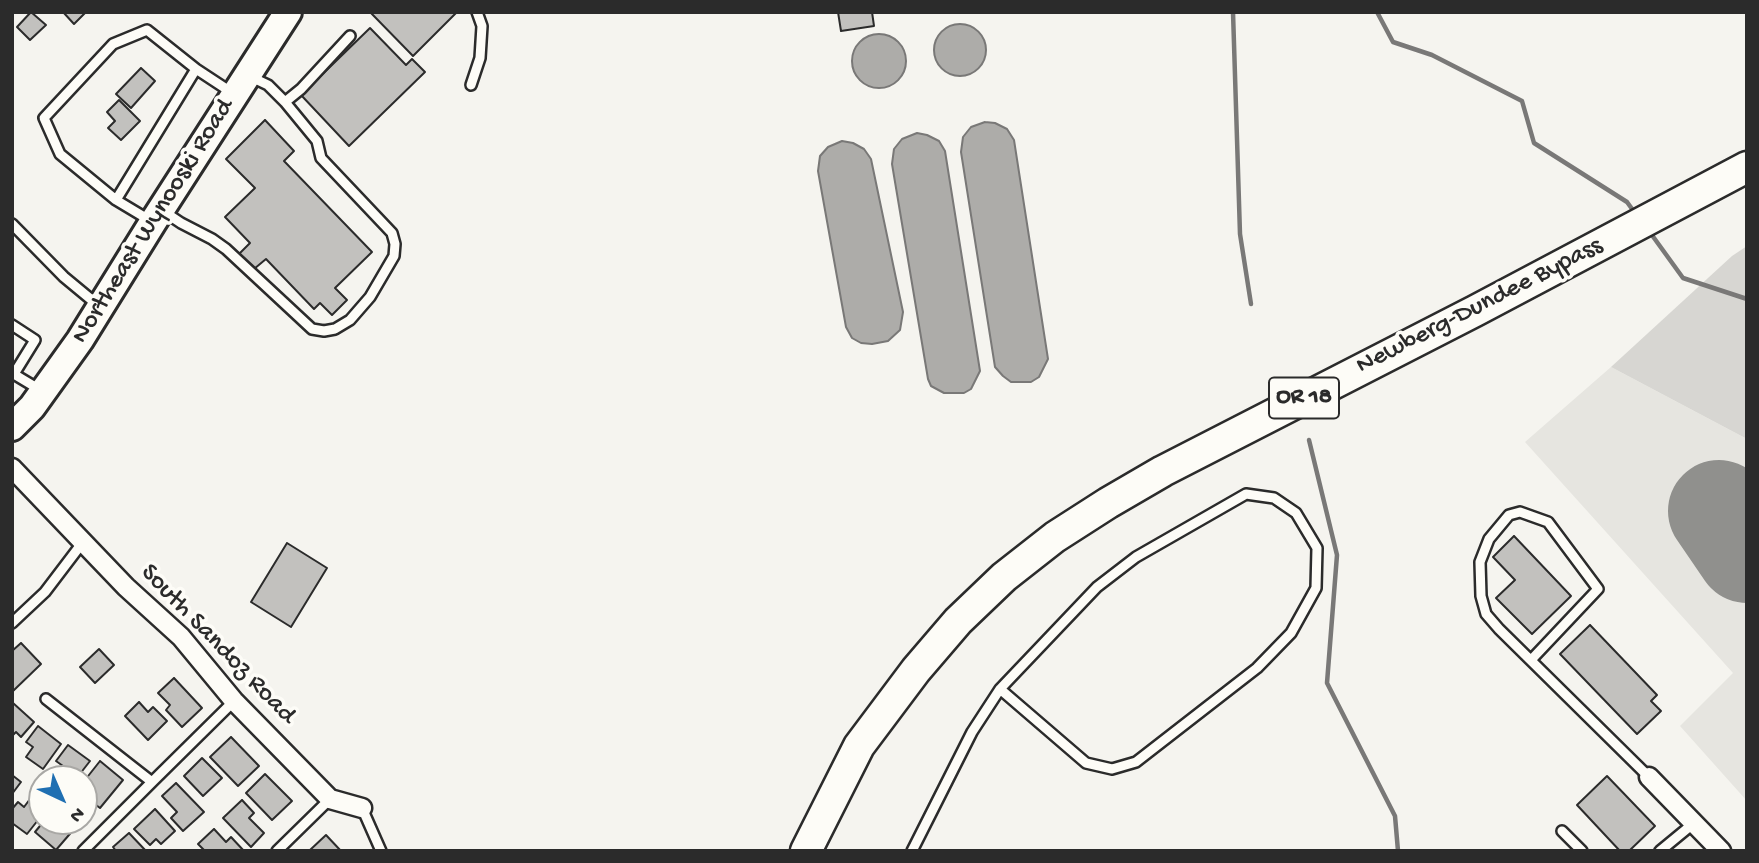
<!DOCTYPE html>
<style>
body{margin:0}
#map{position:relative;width:1759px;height:863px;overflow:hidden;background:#f5f4ef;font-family:"Gochi Hand",sans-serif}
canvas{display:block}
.frame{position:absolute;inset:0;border:14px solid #2b2b2b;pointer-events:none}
.north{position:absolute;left:28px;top:765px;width:70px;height:70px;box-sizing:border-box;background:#fdfcf7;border:2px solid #a9a8a5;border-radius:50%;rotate:136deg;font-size:19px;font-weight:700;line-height:28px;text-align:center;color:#2b2b2b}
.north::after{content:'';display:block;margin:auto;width:24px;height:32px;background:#1f6fb2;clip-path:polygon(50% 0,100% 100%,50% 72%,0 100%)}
</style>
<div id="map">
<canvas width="1759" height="863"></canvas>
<div class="frame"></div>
<div class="north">N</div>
</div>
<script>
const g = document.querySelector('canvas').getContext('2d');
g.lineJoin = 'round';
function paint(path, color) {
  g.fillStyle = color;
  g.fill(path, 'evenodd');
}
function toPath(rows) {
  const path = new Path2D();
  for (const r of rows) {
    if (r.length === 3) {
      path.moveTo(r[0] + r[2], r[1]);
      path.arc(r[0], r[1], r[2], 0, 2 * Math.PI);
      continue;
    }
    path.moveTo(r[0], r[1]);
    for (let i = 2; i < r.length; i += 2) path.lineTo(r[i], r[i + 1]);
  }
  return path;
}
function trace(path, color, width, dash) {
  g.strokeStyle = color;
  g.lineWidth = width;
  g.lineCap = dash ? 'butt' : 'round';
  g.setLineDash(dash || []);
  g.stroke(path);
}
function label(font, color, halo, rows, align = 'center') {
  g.font = font + ' "Gochi Hand",sans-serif';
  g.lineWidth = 7;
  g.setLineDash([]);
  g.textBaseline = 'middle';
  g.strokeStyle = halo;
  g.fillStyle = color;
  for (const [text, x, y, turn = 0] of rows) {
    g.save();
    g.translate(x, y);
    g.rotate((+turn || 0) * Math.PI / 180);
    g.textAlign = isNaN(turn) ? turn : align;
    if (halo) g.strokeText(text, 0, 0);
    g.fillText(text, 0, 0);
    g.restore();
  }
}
paint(toPath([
 [1611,367,1747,439,1747,801,1680,726,1733,673,1525,442]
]), '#e6e5e0');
paint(toPath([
 [1747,246,1747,439,1611,367,1732,256]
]), '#d7d6d2');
const water = toPath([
 [960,50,26],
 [879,61,27],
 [985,122,995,123,1007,129,1014,140,1048,359,1039,377,1031,382,1011,382,1003,376,995,367,961,152,963,137,971,127,985,122],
 [917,133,927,135,939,141,945,151,980,371,971,389,964,393,944,393,931,386,928,379,892,164,894,149,902,139,917,133],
 [842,141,853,143,864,149,871,159,903,312,900,330,888,341,872,344,861,343,852,338,846,327,818,171,820,156,828,147,842,141]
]);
paint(water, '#adaca9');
trace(water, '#797877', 2);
trace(toPath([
 [1233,12,1240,234,1251,304],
 [1377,12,1393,42,1432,55,1522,101,1534,143,1627,202,1635,213],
 [1649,231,1683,278,1747,299],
 [1309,440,1337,555,1327,683,1395,816,1398,851]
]), '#797877', 4.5);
trace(toPath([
 [1719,511,1747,552]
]), '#90908d', 102);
const building = toPath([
 [31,12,46,25,30,40,17,27,31,12],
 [63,12,86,12,74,24,63,12],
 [370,12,457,12,413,56,370,12],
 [838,12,872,12,874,26,841,31,838,12],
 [370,28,406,65,412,59,425,72,349,146,301,95,370,28],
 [141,68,155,81,131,108,116,94,141,68],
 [119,100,140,121,121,140,108,128,115,121,107,112,119,100],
 [265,120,294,151,284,161,372,252,335,288,347,300,332,315,320,303,314,309,266,259,254,269,239,254,250,243,225,217,255,188,226,159,265,120],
 [1514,536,1571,596,1532,634,1496,598,1515,580,1493,557,1514,536],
 [287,543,327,568,291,627,251,602,287,543],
 [1590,625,1657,695,1651,701,1661,711,1637,734,1560,654,1590,625],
 [21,643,41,664,12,692,12,651,21,643],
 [99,649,114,665,95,683,80,667,99,649],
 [174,678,202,708,182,727,166,710,170,705,158,693,174,678],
 [139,702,148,712,153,707,167,721,148,740,125,716,139,702],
 [13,703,34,722,21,737,16,732,12,736,13,703],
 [38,726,61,744,43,769,26,757,33,747,26,742,38,726],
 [231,737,259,766,238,786,210,757,231,737],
 [68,745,90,761,76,779,66,779,57,773,63,766,56,761,68,745],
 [202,758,222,778,203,796,184,776,202,758],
 [100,761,123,780,100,808,84,796,92,785,85,780,100,761],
 [265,774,292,801,272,820,246,793,265,774],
 [12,775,21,782,12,794,12,775],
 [1607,776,1655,826,1629,851,1620,851,1577,805,1607,776],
 [176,783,204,812,183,831,171,818,177,812,162,796,176,783],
 [39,787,42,789,42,815,27,834,12,823,12,809,18,802,24,807,39,787],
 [242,800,254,813,249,818,264,833,251,847,223,818,242,800],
 [155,809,175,831,161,844,156,839,150,845,134,829,155,809],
 [44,821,81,821,56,850,35,832,44,821],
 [214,829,226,842,231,837,244,851,205,851,198,844,214,829],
 [129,833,146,851,116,851,113,847,129,833],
 [326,835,341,851,311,851,310,850,326,835]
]);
paint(building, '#c2c1be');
trace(building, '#2b2b2b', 2);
const service = toPath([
 [471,85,480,58,482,26,477,12],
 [285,102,301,89,350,36],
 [116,200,196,69],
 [163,211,181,223,212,239,226,249,312,329,324,331,335,329,350,320,370,297,394,256,395,244,392,233,321,158,317,141,285,102,268,85,249,76],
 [151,221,116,200,60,154,44,118,113,44,147,30,196,69,234,94],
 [12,224,64,277,99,306],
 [12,325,35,340,14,374],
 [12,373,42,391],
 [12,623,45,592,83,542],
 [1531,660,1598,589,1548,522,1520,512,1509,515,1489,539,1480,562,1481,596,1486,614,1499,629,1649,777],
 [46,699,152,782,234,701],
 [362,808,381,851],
 [1562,831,1582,851],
 [83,851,152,782],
 [277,851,330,799],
 [912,851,972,732,1000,689,1097,587,1136,557,1246,494,1274,498,1296,513,1317,548,1316,588,1291,633,1257,668,1136,762,1112,769,1086,763,1000,689],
 [1660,851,1694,823]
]);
const minor = toPath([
 [12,468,126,587,181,637,234,701,330,799,362,808],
 [1649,777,1721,851]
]);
const secondary = toPath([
 [12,427,32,407,80,340,153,222,288,12]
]);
const trunk = toPath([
 [806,851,859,746,916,670,958,621,1004,577,1055,537,1108,503,1163,471,1475,311,1747,167]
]);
trace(service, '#2b2b2b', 14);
trace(minor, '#2b2b2b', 23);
trace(secondary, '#2b2b2b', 32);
trace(trunk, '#2b2b2b', 35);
trace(service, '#fdfcf7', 9);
trace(minor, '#fdfcf7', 18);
trace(secondary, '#fdfcf7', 26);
trace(trunk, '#fdfcf7', 30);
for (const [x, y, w] of [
 [1304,398,70]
]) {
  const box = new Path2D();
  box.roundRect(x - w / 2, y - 20.5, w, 41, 5);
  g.fillStyle = '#fdfcf7';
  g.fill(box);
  trace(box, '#2b2b2b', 2);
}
label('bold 24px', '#2b2b2b', null, [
 ["OR 18",1304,398]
]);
label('26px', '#2b2b2b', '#fdfcf7', [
 ["Northeast Wynooski Road",154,222,-58],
 ["Newberg-Dundee Bypass",1480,307,-27],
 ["South Sandoz Road",217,645,46]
]);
</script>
